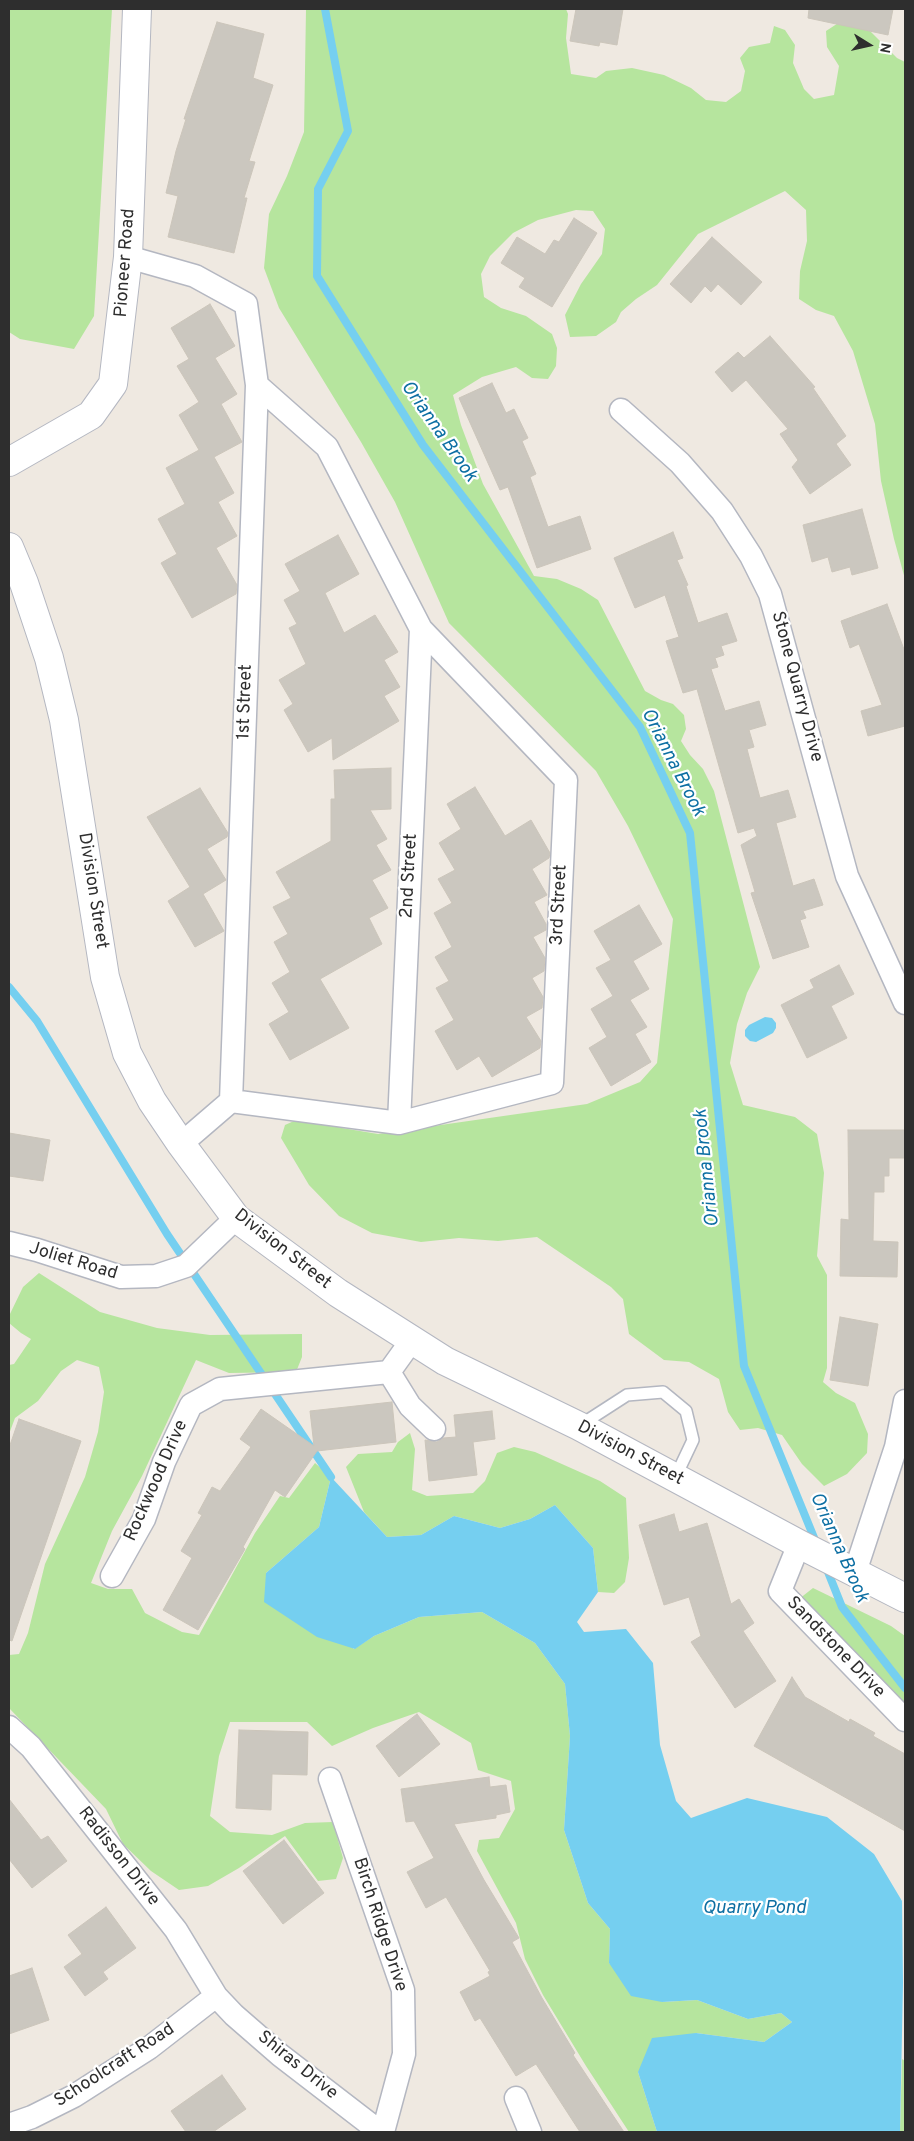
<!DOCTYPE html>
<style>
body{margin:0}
#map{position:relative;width:914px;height:2141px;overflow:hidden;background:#efe9e1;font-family:Overpass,sans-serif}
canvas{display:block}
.frame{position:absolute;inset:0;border:10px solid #2e2e2e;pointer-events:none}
.north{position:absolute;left:844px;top:20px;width:50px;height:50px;-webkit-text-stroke:4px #fff;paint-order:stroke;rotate:100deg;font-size:14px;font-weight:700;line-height:20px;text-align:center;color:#2e2e2e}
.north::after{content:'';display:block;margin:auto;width:18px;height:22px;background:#2e2e2e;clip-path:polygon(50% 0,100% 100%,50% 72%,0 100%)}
</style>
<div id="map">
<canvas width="914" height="2141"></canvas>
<div class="frame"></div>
<div class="north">N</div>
</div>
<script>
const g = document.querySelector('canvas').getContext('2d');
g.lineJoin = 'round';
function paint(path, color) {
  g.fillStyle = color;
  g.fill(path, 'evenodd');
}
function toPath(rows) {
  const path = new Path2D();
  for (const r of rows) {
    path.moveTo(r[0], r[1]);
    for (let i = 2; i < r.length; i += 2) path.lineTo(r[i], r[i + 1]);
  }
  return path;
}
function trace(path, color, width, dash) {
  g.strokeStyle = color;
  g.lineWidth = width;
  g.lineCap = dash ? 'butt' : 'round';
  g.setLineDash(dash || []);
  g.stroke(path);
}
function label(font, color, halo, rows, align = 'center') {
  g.font = font + ' Overpass,sans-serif';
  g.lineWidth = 4.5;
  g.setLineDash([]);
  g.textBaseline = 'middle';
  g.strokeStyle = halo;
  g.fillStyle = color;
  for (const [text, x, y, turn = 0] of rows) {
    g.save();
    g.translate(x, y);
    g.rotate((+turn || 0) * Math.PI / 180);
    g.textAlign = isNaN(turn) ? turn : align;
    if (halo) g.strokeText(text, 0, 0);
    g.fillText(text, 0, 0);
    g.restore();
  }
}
paint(toPath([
 [9,9,112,9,94,316,74,349,20,339,9,332],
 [306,9,566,9,568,14,566,38,571,74,596,78,606,71,632,68,664,75,691,88,706,100,726,102,741,91,745,71,740,58,749,47,770,43,774,26,785,30,795,45,793,63,804,89,814,99,834,95,839,66,827,47,826,31,846,18,870,31,897,58,905,62,905,579,894,539,881,481,875,424,853,351,834,316,816,310,799,299,800,271,807,241,806,210,785,191,698,234,657,285,636,299,621,312,616,322,596,336,570,337,565,315,581,284,602,254,605,229,593,211,576,210,538,220,513,233,490,256,481,274,484,297,501,308,526,316,552,334,557,348,556,366,548,379,532,378,516,367,482,377,453,395,461,425,483,484,534,576,557,579,581,589,598,600,645,691,661,700,673,704,684,715,686,729,681,741,690,755,703,769,714,791,760,967,747,993,737,1024,730,1063,743,1105,795,1117,817,1134,824,1173,817,1256,827,1275,827,1368,823,1382,836,1393,855,1403,868,1434,867,1453,847,1474,824,1486,802,1464,782,1435,758,1428,740,1430,728,1412,719,1379,689,1362,664,1360,629,1334,623,1299,611,1287,537,1237,498,1241,459,1238,421,1242,372,1233,339,1216,309,1185,281,1138,285,1125,303,1117,342,1128,378,1134,587,1104,640,1082,657,1063,673,919,628,826,596,771,449,623,395,502,361,442,279,308,264,268,269,214,287,176,304,132],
 [39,1273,100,1312,157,1328,210,1335,302,1334,302,1357,296,1372,229,1373,196,1360,142,1476,112,1531,91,1583,108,1589,132,1589,145,1613,182,1632,199,1635,255,1533,280,1496,289,1498,315,1463,331,1477,319,1527,266,1573,354,1649,374,1636,419,1617,482,1612,535,1643,565,1684,570,1736,564,1830,588,1903,610,1929,609,1963,662,2002,697,2000,748,2019,781,2013,792,2022,764,2042,696,2033,638,2072,657,2132,629,2132,586,2066,543,1995,525,1959,516,1923,477,1851,479,1840,499,1838,515,1809,511,1781,478,1770,471,1743,419,1712,373,1728,332,1746,307,1722,230,1722,219,1756,210,1816,230,1832,272,1835,305,1823,333,1822,343,1858,336,1879,318,1881,285,1836,239,1868,208,1886,179,1890,151,1871,123,1844,106,1809,9,1708,9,1655,19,1654,28,1633,45,1564,85,1477,98,1432,104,1392,99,1367,77,1360,61,1371,38,1401,15,1418,9,1434,9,1365,14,1364,31,1339,21,1333,9,1323,9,1316,23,1287],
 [410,1433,415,1449,412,1490,427,1496,473,1493,485,1481,497,1453,514,1447,535,1452,600,1481,626,1498,629,1558,625,1582,614,1593,598,1592,593,1548,555,1505,530,1519,500,1528,454,1516,421,1535,387,1537,364,1512,346,1467,358,1454,392,1452,398,1442],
 [813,1588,891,1626,905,1636,905,1705,799,1599],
 [902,2059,905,2061,905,2132,900,2132]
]), '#b6e59e');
paint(toPath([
 [765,1017,772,1018,776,1023,776,1028,773,1033,756,1042,750,1041,745,1036,745,1030,749,1025],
 [331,1477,387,1537,421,1535,454,1516,500,1528,530,1519,555,1505,593,1548,598,1592,577,1622,584,1632,626,1629,653,1663,660,1745,676,1801,691,1818,747,1798,827,1817,874,1854,902,1901,903,1983,900,2132,657,2132,638,2072,652,2038,696,2033,764,2042,792,2022,781,2013,748,2019,697,2000,662,2002,631,1996,609,1963,610,1929,588,1903,564,1830,570,1736,565,1684,535,1643,482,1612,419,1617,374,1636,355,1649,317,1637,264,1602,266,1573,319,1527]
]), '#75cff0');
trace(toPath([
 [325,9,348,131,318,189,317,276,423,445,640,727,690,833,744,1366,817,1545],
 [9,987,37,1021,167,1234,331,1477],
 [826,1567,842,1607,905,1688]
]), '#75cff0', 8);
const building = toPath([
 [576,9,623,9,617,45,600,42,599,46,570,41,576,9],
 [809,9,893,9,888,35,808,18,809,9],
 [217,22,264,34,253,78,273,85,249,161,255,162,244,198,247,198,234,253,168,237,178,196,166,193,176,151,186,119,184,119,217,22],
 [574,218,597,233,552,307,519,287,525,278,501,263,517,237,545,254,554,240,559,242,574,218],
 [712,237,762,282,741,305,718,284,711,292,705,286,691,303,670,284,712,237],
 [210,304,235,346,215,358,237,394,221,404,242,442,214,457,234,493,218,502,237,536,216,548,237,585,236,594,192,618,161,563,177,554,158,519,185,504,166,468,199,450,179,415,199,402,177,366,189,359,171,328,210,304],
 [770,336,815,387,813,388,846,436,836,444,851,465,810,494,792,467,798,460,780,434,788,429,746,380,732,392,715,372,738,352,744,358,770,336],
 [492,383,506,413,514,409,528,438,522,441,536,474,530,477,548,527,580,516,591,549,537,568,508,487,500,490,459,398,492,383],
 [862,509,878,568,852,575,850,567,832,572,828,557,812,562,803,525,862,509],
 [673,532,683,558,677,560,688,585,686,586,698,623,727,613,737,641,721,646,724,655,715,658,718,667,711,669,725,711,759,701,766,725,749,730,754,747,747,749,760,798,788,790,796,817,776,823,793,886,814,879,823,905,803,911,806,918,800,920,809,947,773,959,751,893,755,892,741,845,757,836,754,828,738,833,697,689,683,693,666,641,679,637,665,595,635,608,614,558,673,532],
 [338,535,359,574,325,593,344,633,375,615,398,652,384,660,400,687,384,696,399,721,333,760,332,738,308,752,284,710,293,704,279,680,306,664,289,628,297,624,284,600,300,591,285,564,338,535],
 [887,604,905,652,905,726,868,736,861,711,882,705,859,644,850,648,841,621,887,604],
 [391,768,391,809,370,810,387,839,376,845,391,870,372,880,388,908,369,918,382,944,320,979,349,1028,290,1060,269,1024,289,1012,272,983,290,972,274,942,288,934,273,907,291,898,276,872,331,841,331,799,335,799,334,770,391,768],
 [475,787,505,836,531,820,550,853,549,858,532,869,547,895,534,902,546,924,546,930,533,937,545,958,544,971,532,978,543,997,542,1008,526,1017,541,1041,540,1048,492,1077,479,1056,457,1070,435,1031,454,1020,436,988,449,981,435,957,452,947,434,913,452,903,438,879,455,870,439,843,461,829,447,804,475,787],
 [200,788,228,833,227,837,207,849,226,880,203,894,224,931,195,947,168,901,190,887,147,817,200,788],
 [639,905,662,944,633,961,649,989,630,1000,647,1027,635,1034,651,1062,611,1086,589,1048,607,1037,591,1009,613,996,596,968,611,960,594,931,639,905],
 [839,965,854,994,831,1006,847,1038,807,1058,781,1005,814,988,810,980,839,965],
 [848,1130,905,1130,905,1158,889,1158,889,1176,884,1176,884,1192,874,1192,873,1241,898,1242,897,1277,840,1276,841,1219,849,1220,848,1130],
 [9,1133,50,1140,43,1181,9,1176,9,1133],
 [840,1317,878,1324,868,1386,830,1380,840,1317],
 [392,1402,396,1442,317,1451,285,1497,275,1490,243,1547,245,1549,198,1630,163,1610,192,1558,181,1551,202,1515,198,1513,212,1487,220,1491,251,1447,240,1439,261,1409,314,1446,310,1411,392,1402],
 [492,1411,495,1439,473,1442,477,1475,429,1481,425,1440,437,1442,443,1438,456,1437,454,1415,492,1411],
 [19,1419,81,1441,12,1641,9,1640,9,1448,19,1419],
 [674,1514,679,1532,707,1523,731,1604,739,1599,754,1623,743,1631,776,1681,735,1708,691,1642,701,1636,689,1597,664,1605,639,1525,674,1514],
 [792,1677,805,1697,849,1722,850,1719,875,1733,873,1736,905,1754,905,1831,754,1746,792,1677],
 [417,1714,440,1744,399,1777,376,1746,417,1714],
 [239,1730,308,1732,307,1775,272,1774,271,1810,236,1808,239,1730],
 [489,1777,490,1787,506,1785,510,1812,496,1815,496,1818,454,1824,484,1880,519,1938,512,1942,542,1998,575,2053,573,2055,624,2132,580,2132,536,2064,516,2076,480,2018,475,2021,460,1992,490,1976,488,1972,490,1971,446,1897,426,1908,407,1872,434,1858,414,1821,406,1822,401,1789,489,1777],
 [9,1799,41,1840,48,1836,67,1861,32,1888,9,1859,9,1799],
 [284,1840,324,1893,283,1924,243,1871,284,1840],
 [106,1907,136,1948,103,1972,108,1979,85,1996,64,1967,82,1954,68,1935,106,1907],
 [32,1968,49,2020,9,2034,9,1976,32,1968],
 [222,2075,246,2109,213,2132,186,2132,171,2111,222,2075]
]);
paint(building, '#cbc7bf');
trace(building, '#cbc5ba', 1);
const service = toPath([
 [579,1426,627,1395,663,1392,686,1411,693,1440,675,1478]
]);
const minor = toPath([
 [128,257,195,276,246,304,257,385,231,1101],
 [621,410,680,463,722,511,751,556,770,594,847,876,905,1003],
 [399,1123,421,629],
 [181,1144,231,1101,399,1123,552,1083,566,780,421,629,327,447,257,385],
 [9,1243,37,1250,121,1277,156,1276,186,1266,236,1218],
 [389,1372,410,1406,434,1429],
 [799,1544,780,1591,905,1720],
 [855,1572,896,1447,905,1401],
 [112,1576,144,1519,164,1462,191,1405,220,1389,389,1372,412,1340],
 [9,1727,31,1747,176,1930,216,1996,234,2015,280,2055,380,2132],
 [330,1779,403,1990,404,2054,383,2132],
 [516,2098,530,2132],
 [9,2125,32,2117,74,2096,149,2048,216,1996]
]);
const tertiary = toPath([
 [9,462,91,415,113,384,128,257,137,9],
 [9,547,24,583,49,658,64,720,105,977,127,1053,152,1101,181,1144,236,1218,338,1293,445,1361,579,1426,799,1544,905,1598]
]);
trace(service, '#b4b7c1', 14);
trace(minor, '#b4b7c1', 25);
trace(tertiary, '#b4b7c1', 30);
trace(service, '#fff', 11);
trace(minor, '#fff', 22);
trace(tertiary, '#fff', 28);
label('18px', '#2e2e2e', '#fff', [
 ["Pioneer Road",126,263,-86],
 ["Stone Quarry Drive",796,687,75],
 ["1st Street",246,702,-88],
 ["2nd Street",410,876,-87],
 ["Division Street",92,891,81],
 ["3rd Street",560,905,-87],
 ["Division Street",282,1250,38],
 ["Joliet Road",73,1262,17],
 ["Division Street",630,1454,28],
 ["Rockwood Drive",157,1481,-66],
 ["Sandstone Drive",835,1648,46],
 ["Radisson Drive",118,1857,52],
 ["Birch Ridge Drive",379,1925,72],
 ["Schoolcraft Road",115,2066,-33],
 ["Shiras Drive",297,2066,39]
]);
label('italic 19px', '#0d6fa3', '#fff', [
 ["Orianna Brook",438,432,55],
 ["Orianna Brook",672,763,63],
 ["Orianna Brook",708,1168,-96],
 ["Orianna Brook",838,1548,66],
 ["Quarry Pond",754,1909]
]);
</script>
